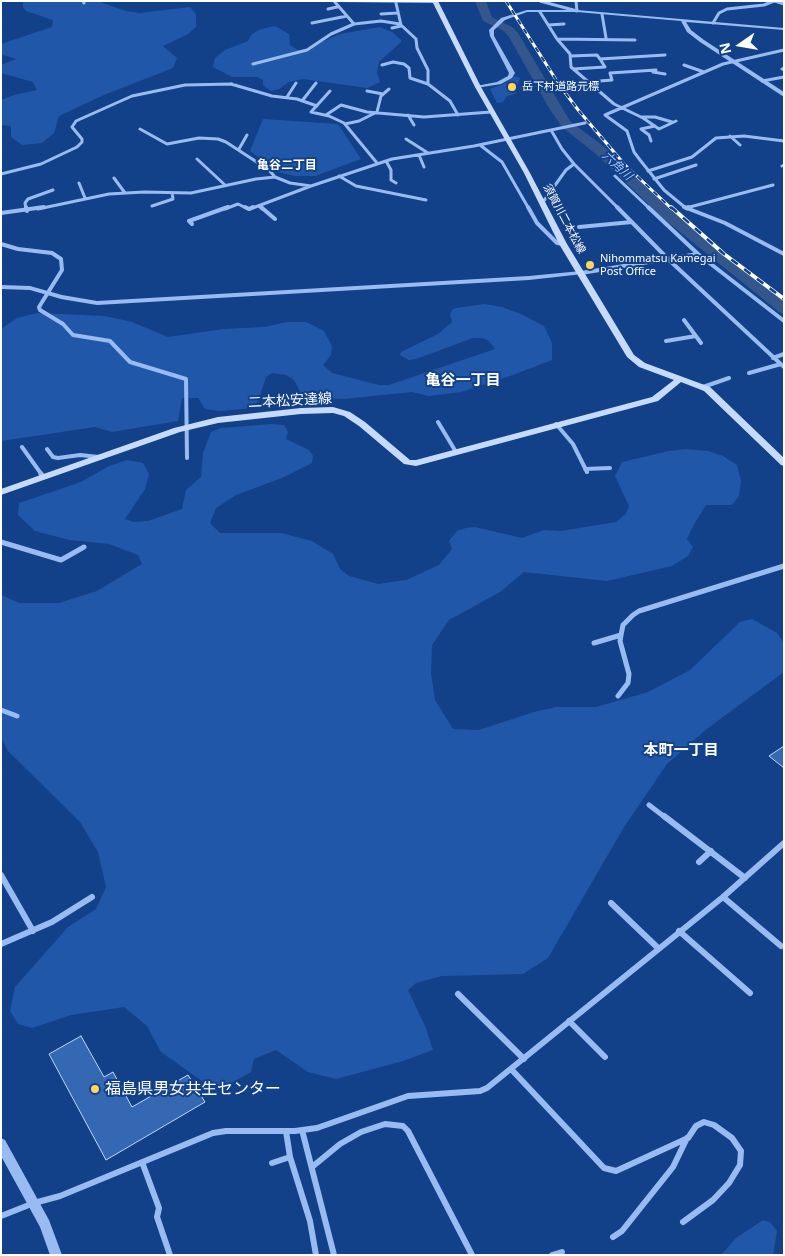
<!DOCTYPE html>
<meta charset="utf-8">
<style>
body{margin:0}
#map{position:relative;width:785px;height:1256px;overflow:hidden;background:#124189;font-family:"Noto Sans",sans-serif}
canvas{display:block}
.frame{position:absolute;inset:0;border:2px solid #fff;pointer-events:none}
.north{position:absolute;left:715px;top:20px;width:50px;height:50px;-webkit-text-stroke:4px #124189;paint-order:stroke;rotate:257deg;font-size:14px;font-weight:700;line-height:20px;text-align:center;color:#fff}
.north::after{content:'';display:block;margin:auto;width:18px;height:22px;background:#fff;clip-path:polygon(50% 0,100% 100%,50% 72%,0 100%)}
</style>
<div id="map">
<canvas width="785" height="1256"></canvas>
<div class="frame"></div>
<div class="north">N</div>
</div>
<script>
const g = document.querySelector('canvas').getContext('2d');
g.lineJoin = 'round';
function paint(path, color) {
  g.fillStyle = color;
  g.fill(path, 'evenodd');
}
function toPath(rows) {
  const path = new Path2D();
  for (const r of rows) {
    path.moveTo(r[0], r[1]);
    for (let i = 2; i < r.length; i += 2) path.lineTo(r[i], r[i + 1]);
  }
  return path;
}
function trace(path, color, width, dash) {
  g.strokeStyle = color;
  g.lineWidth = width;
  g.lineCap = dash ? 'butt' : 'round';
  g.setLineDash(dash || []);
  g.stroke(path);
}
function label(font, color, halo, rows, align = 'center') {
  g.font = font + ' "Noto Sans","Noto Sans JP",sans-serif';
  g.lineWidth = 4;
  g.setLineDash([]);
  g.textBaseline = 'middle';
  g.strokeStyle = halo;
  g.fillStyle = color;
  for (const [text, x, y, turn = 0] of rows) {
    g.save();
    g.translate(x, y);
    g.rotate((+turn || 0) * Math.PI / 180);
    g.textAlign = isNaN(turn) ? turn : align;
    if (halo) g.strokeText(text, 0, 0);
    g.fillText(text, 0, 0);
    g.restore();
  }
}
paint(toPath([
 [23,1,97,1,126,11,140,13,190,7,196,14,196,27,188,34,163,46,177,58,173,68,104,95,59,116,54,133,42,143,22,145,11,137,11,126,1,125,1,100,14,95,37,90,33,82,1,73,1,65,16,59,1,54,1,44,52,27,53,20,26,11,23,7],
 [275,26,289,34,290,45,298,50,304,50,340,34,380,27,392,32,401,40,401,42,379,62,377,73,380,82,367,88,303,79,289,82,279,89,271,91,263,85,263,80,257,77,232,77,213,67,215,58,225,50,248,41,252,34,261,29],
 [515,76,520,78,515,94,507,96,503,102,497,103,490,89,506,83],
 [263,119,338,124,361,159,315,176,295,176,278,172,250,151],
 [485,304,502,307,523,315,544,326,552,343,552,360,510,376,461,392,429,396,412,392,344,399,311,398,301,393,294,380,286,375,272,373,266,377,258,402,245,409,219,411,205,409,198,398,182,398,178,421,112,432,95,427,1,441,1,329,17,318,37,313,105,316,132,322,168,337,224,329,264,327,287,322,306,322,324,331,332,346,331,355,323,365,332,373,379,385,389,385,495,349,489,341,482,338,473,338,416,359,409,360,400,355,401,352,438,334,452,322,450,314,452,310,456,308],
 [271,424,284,425,288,432,286,439,309,450,313,456,312,463,282,478,236,495,216,508,210,523,220,533,281,533,312,541,333,554,340,569,349,576,378,584,406,580,439,565,452,549,449,541,457,531,466,528,475,527,522,538,544,530,561,531,616,522,626,514,629,506,615,476,622,462,669,451,686,449,708,451,723,456,737,465,741,481,739,496,732,505,706,505,693,526,687,539,693,547,688,556,672,566,607,581,524,572,500,592,449,620,432,645,431,674,435,700,453,729,479,730,534,712,556,707,596,707,648,692,690,670,740,622,752,619,777,633,784,643,784,672,708,728,667,764,624,827,548,958,523,974,442,976,416,983,408,990,425,1026,433,1050,403,1061,336,1079,308,1072,276,1050,254,1059,251,1072,226,1086,212,1088,161,1052,147,1026,124,1007,71,1015,32,1028,18,1024,10,1011,15,987,68,927,96,909,106,887,98,852,80,822,8,751,1,737,1,595,19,603,59,603,97,591,142,564,138,555,109,544,70,540,35,531,18,515,19,503,81,482,109,466,127,460,143,463,149,474,145,489,125,519,134,522,148,521,182,509,186,490,201,477,203,453,211,432,221,428],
 [763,1220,770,1222,777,1231,773,1255,721,1255,736,1238]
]), '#2157a8');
paint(toPath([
 [475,1,486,1,492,17,512,27,518,33,570,121,607,149,674,213,784,301,784,314,779,312,664,219,597,155,562,127,549,108,509,37,504,31,483,21,475,1]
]), '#33568c');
const building = toPath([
 [784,746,784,768,769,756,784,746],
 [81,1036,104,1077,113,1072,132,1107,188,1075,205,1102,106,1160,49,1054,81,1036]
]);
paint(building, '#3568b2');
trace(building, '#bed8fc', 1);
trace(toPath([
 [83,1,84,3],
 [334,1,354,24,381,21,400,24],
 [540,1,577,11],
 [576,1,577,11],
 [775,1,784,4],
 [396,3,401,25,416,39,417,48,428,70,428,84,450,101,458,115],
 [328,9,337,7],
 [540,12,557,39,570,54,571,67,614,104,643,118,659,129,676,121],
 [381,14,397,13],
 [602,14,606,38],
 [312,23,347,16],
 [713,23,719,13,727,9,764,5,774,1],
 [548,25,564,24],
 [392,28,401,26],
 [557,39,635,40],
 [571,56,597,55,600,59],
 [253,64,307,50,331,34,354,24],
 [382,65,393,62,404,64,409,68,410,78,428,84],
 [684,65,704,72],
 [784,68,782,69,784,70],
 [573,69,605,67,600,59,665,55],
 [653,72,665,74],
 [762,81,784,77],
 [588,82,612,80,610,73,656,70],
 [231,84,272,96,297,99,317,106],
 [330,91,311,112,329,116,344,123,377,163],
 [367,91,383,94],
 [287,97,296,83],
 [302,101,316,83],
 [326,115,341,105,367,112,424,117,491,112],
 [408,115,414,125],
 [641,117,655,117,672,122],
 [585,123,551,130,562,149,574,164,619,209],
 [345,124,359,121,377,112,381,96,389,89],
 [140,129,167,144,199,138,218,139,226,142,269,170,275,177],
 [730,136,740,145],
 [406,139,428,153],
 [651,141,649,135,641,129,655,126],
 [480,145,502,162,529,209],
 [239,149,247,135],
 [419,155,424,167],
 [197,159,225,185],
 [386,161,391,170,391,180,396,183],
 [782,166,784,165],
 [648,171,692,157,716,138,744,136,784,141],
 [1,174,41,164,77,147,82,142,82,139,72,127,76,121,132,96,185,85,232,84],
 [339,176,356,186,426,200],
 [615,176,650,209],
 [114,178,125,193],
 [654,179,696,165],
 [79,183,85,198],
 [543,202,566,170,574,164],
 [152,206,173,199,172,193],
 [259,206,262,209],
 [686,208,773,185],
 [26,209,25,203,28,199,53,190],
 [38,209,109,194,144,192,191,193,256,179,275,177,290,183,311,186,392,159,474,146,551,130],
 [225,209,238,204,248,209],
 [250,209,311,186],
 [687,209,664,190,640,160,634,152,627,131,605,115,723,64,784,50]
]), '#98bcf1', 3);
trace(toPath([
 [26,207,27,211],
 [245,207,249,209,253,207],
 [261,207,275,219],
 [528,207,537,223,557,243,563,244],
 [617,207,669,260,784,367],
 [648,207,698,254],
 [684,207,725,223,784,254],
 [686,208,688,207],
 [1,213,44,207],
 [192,224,189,221,228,207],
 [579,227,632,222],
 [1,244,18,249,52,253,61,259,62,270,39,307,40,310,63,324,73,335,110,341,130,362,186,379,187,458],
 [581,273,698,254,784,321],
 [684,320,701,343],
 [666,341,696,336],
 [773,358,784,354],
 [749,373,781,364],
 [703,387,729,378],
 [438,422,456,452],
 [556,424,573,444,587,472],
 [22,447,42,475],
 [47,449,53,457,58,458,80,455,99,457],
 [585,469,610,468]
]), '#98bcf1', 4);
trace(toPath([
 [41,474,43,477],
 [1,542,61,560,84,547],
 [594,643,621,635],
 [618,696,628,683,629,674,620,641,621,635,623,625,633,615,639,611,784,566],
 [1,710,17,716],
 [649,805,666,818]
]), '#98bcf1', 5);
trace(toPath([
 [664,816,745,878],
 [699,862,711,851],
 [1,875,33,931],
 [723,897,781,946],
 [611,903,658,948],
 [679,931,750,993],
 [1,944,52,922,92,897],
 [458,994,524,1059],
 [569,1021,605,1057],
 [511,1069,604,1168,616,1171,688,1138,696,1126,704,1122,714,1125,732,1138,741,1151,740,1165,729,1183,713,1200,683,1222],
 [302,1130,334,1255],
 [286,1131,290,1157,310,1221,316,1255],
 [142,1162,159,1208,157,1217,170,1255],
 [272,1163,290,1157],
 [312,1167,340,1144,361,1132,385,1124,403,1126,408,1131,472,1255],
 [1,1216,34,1203,60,1196,213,1133,226,1131,295,1131,317,1128,408,1096,480,1091,487,1088,723,897,784,843],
 [613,1237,622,1231,673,1167,687,1138],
 [552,1255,562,1252]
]), '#98bcf1', 6);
paint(toPath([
 [335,1,437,1,437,2,435,3,337,2,335,1],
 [527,10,577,10,784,28,784,30,686,22,691,30,704,40,784,92,784,97,700,42,687,32,681,21,577,12,527,12,505,20,494,30,494,36,515,73,512,78,501,84,476,88,476,86,497,82,508,76,509,73,490,36,489,30,501,18,527,10],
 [581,271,583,272,583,274,529,280,97,305,61,299,30,290,1,289,1,285,30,286,62,295,97,301,529,276,581,271],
 [1,1138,5,1140,49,1220,62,1255,50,1255,40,1227,1,1156,1,1138]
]), '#98bcf1');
paint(toPath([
 [432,1,438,1,481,87,530,173,567,244,634,355,645,363,710,387,784,458,784,466,781,465,704,391,681,382,658,401,416,466,404,464,359,426,344,416,333,413,301,414,218,423,180,432,1,495,1,489,174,428,218,417,301,408,333,407,350,412,365,422,410,460,416,460,652,397,674,380,639,367,627,357,559,244,524,173,475,87,432,1]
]), '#c6dbfb');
const railFar1 = toPath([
 [506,1,560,86,579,111,625,165,672,209]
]);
const rail = toPath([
 [671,207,724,254,784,299]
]);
trace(railFar1, '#fff', 3);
trace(rail, '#fff', 4);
trace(railFar1, '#124189', 2, [5.5]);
trace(rail, '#124189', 2.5, [8]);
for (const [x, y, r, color] of [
 [512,87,5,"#ffd657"],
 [590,265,5,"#ffd657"],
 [95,1089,5,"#ffd657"]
]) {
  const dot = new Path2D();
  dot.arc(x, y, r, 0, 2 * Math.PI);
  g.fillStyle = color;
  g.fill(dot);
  trace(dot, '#124189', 2);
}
label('11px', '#fff', '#124189', [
 ["岳下村道路元標",522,87],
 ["Nihommatsu Kamegai",600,259],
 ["Post Office",600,272]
], 'left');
label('11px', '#fff', '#124189', [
 ["須賀川二本松線",564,219,62]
]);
label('bold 12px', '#fff', '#124189', [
 ["亀谷二丁目",287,166]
]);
label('italic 12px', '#a3c6f8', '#124189', [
 ["六角川",617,166,43]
]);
label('14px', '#fff', '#124189', [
 ["二本松安達線",290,401,-3]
]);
label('bold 15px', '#fff', '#124189', [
 ["亀谷一丁目",463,381],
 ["本町一丁目",681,751]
]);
label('16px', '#fff', '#124189', [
 ["福島県男女共生センター",105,1089]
], 'left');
</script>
